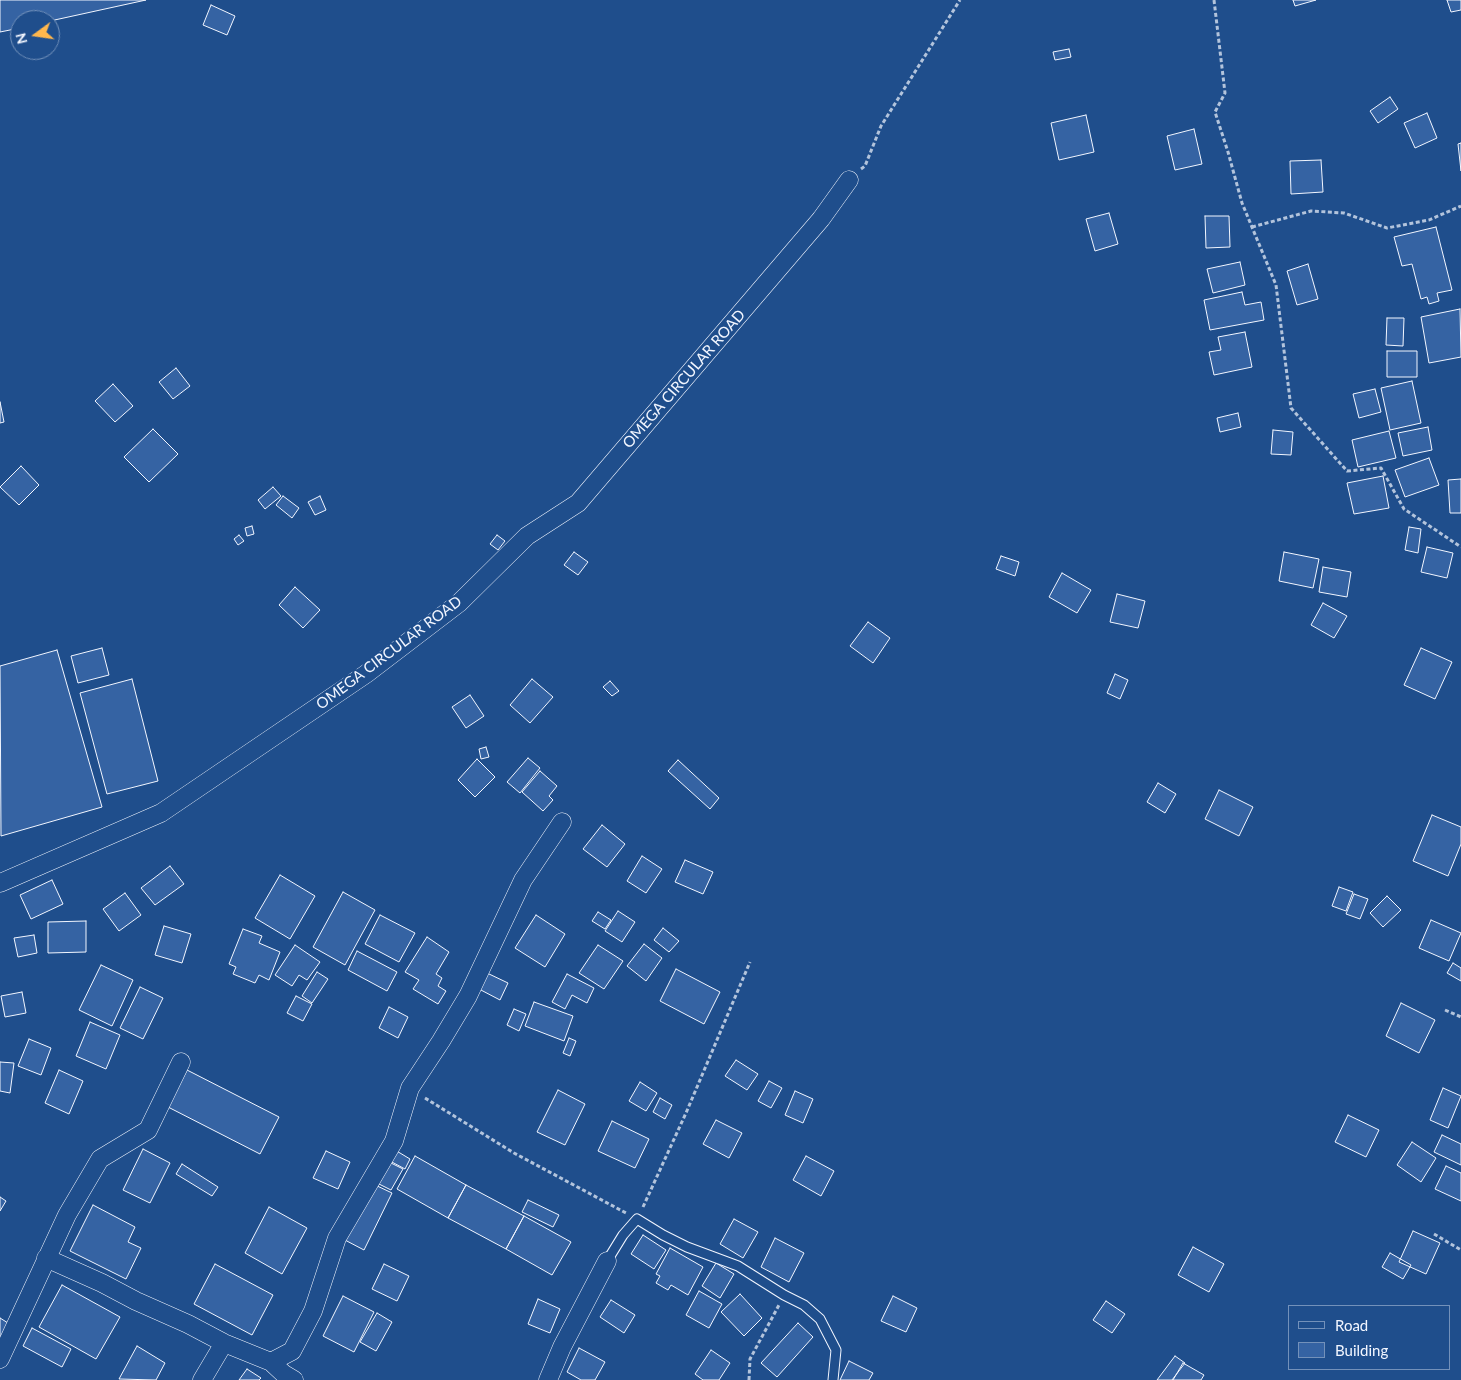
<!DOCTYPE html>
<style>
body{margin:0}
#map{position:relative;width:1461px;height:1380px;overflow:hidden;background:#1f4e8c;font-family:Lato,sans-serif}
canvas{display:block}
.legend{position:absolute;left:1288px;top:1305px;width:162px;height:65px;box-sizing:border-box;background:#1f4e8c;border:1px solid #7391ba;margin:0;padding:6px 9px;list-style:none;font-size:15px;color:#f2f6ff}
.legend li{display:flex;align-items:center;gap:10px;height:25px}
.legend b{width:25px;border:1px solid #7391ba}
.north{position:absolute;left:10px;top:10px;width:50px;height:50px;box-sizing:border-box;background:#1f4e8c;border:1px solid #7391ba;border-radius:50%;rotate:256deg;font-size:14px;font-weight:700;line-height:20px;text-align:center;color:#f2f6ff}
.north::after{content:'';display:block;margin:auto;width:18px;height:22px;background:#ffb74d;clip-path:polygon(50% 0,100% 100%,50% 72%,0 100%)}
</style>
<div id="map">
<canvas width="1461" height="1380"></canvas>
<ul class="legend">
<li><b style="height:6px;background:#1f4e8c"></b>Road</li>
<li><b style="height:14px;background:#3563a3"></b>Building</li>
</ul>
<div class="north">N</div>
</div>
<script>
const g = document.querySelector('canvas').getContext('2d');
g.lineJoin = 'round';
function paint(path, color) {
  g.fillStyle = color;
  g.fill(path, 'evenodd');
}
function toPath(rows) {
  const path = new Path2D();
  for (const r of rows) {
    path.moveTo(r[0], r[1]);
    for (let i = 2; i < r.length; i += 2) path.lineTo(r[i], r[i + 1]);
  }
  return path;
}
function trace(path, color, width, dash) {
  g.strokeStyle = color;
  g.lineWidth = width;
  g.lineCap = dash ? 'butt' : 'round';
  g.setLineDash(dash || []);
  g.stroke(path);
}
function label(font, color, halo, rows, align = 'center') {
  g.font = font + ' Lato,sans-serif';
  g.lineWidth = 4;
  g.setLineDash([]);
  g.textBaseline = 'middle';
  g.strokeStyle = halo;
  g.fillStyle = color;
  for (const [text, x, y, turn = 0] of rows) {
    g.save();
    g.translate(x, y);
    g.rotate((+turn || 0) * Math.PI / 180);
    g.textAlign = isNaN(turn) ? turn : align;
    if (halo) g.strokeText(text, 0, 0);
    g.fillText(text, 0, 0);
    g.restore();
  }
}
const building = toPath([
 [0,0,146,0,50,21,20,20,20,28,0,32,0,0],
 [1293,0,1316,0,1295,6,1293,0],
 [1447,0,1461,0,1461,10,1451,12,1447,0],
 [211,5,235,16,227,35,203,25,211,5],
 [1069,49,1071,57,1055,60,1053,52,1069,49],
 [1390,97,1398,109,1378,123,1370,111,1390,97],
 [1427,113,1437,138,1415,148,1404,123,1427,113],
 [1086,115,1094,152,1059,160,1051,123,1086,115],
 [1194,129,1202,164,1175,170,1167,136,1194,129],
 [1461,143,1461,171,1458,144,1461,143],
 [1321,160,1323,192,1291,194,1290,161,1321,160],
 [1109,213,1118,244,1095,251,1086,219,1109,213],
 [1205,216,1229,216,1230,247,1206,248,1205,216],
 [1436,227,1452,290,1437,293,1439,301,1429,304,1427,297,1421,299,1412,264,1402,266,1394,237,1436,227],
 [1240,262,1245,285,1213,293,1207,269,1240,262],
 [1308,264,1318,299,1297,305,1287,271,1308,264],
 [1242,292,1245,305,1261,302,1264,320,1210,330,1204,300,1242,292],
 [1460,309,1461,357,1429,363,1421,317,1460,309],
 [1387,318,1404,318,1403,346,1386,345,1387,318],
 [1245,332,1252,367,1214,375,1209,352,1221,350,1218,337,1245,332],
 [1387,351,1417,351,1417,377,1387,377,1387,351],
 [176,368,190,386,173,399,159,382,176,368],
 [1412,381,1421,423,1390,430,1381,388,1412,381],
 [113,384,133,406,115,422,95,401,113,384],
 [1375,389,1381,412,1359,418,1353,394,1375,389],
 [0,402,4,422,0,423,0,402],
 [1238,413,1241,427,1220,432,1217,418,1238,413],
 [1428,427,1432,450,1403,456,1398,433,1428,427],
 [153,429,178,454,149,482,124,457,153,429],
 [1273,430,1293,432,1291,455,1271,454,1273,430],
 [1389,431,1396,458,1358,467,1352,440,1389,431],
 [1429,458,1439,485,1405,497,1395,470,1429,458],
 [21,466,39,485,19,505,0,487,21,466],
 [1383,476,1389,508,1354,514,1347,483,1383,476],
 [1461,479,1461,513,1450,513,1448,480,1461,479],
 [273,487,281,496,265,509,258,500,273,487],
 [283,496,299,508,292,518,276,505,283,496],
 [320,496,326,510,315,515,308,502,320,496],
 [252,526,254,534,247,536,245,528,252,526],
 [1409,527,1421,529,1418,553,1405,550,1409,527],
 [239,535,244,541,238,545,234,539,239,535],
 [497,535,505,541,498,550,490,544,497,535],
 [1427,547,1453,553,1447,578,1421,572,1427,547],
 [574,552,588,562,578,575,564,565,574,552],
 [1284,552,1319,559,1313,588,1279,581,1284,552],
 [1001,556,1019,562,1015,576,996,569,1001,556],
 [1323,567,1351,572,1347,597,1319,592,1323,567],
 [1062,573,1091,590,1077,613,1049,597,1062,573],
 [295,587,320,610,303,628,279,605,295,587],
 [1117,594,1145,601,1138,628,1110,622,1117,594],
 [1323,603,1347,616,1334,638,1311,625,1323,603],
 [868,622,890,638,873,663,850,646,868,622],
 [102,648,109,675,78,683,71,656,102,648],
 [1421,648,1452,662,1435,699,1404,685,1421,648],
 [57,650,102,807,1,836,0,666,57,650],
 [1115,674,1128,680,1120,699,1107,693,1115,674],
 [132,679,158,781,107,794,80,693,132,679],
 [532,679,553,697,530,723,510,705,532,679],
 [610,681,619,691,612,696,603,687,610,681],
 [470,695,484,716,466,728,452,707,470,695],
 [486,747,489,757,481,759,479,749,486,747],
 [528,758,540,768,520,793,507,782,528,758],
 [477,759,495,777,475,797,458,780,477,759],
 [678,760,719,798,710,809,668,771,678,760],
 [540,771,557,786,549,796,553,800,543,811,522,792,540,771],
 [1158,783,1176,794,1165,813,1147,802,1158,783],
 [1219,790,1253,807,1239,836,1205,819,1219,790],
 [1432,815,1461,827,1461,844,1448,876,1413,861,1432,815],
 [602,825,625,844,607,867,583,849,602,825],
 [642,856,662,869,646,893,627,881,642,856],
 [685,860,713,872,703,894,675,882,685,860],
 [170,866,184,884,155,905,141,888,170,866],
 [280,875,315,896,290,939,255,918,280,875],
 [52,880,63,904,31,919,20,895,52,880],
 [1339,887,1353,892,1346,911,1332,906,1339,887],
 [343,892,375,910,345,965,313,947,343,892],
 [125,893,141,915,119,931,103,909,125,893],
 [1354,894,1368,899,1360,919,1346,914,1354,894],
 [1387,896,1401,910,1383,927,1370,913,1387,896],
 [618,911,635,922,622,942,605,931,618,911],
 [598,912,611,920,605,929,592,921,598,912],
 [380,915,415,933,399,962,365,944,380,915],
 [536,915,565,934,545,967,515,948,536,915],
 [1431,920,1461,933,1449,961,1419,948,1431,920],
 [86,921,86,952,48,953,48,922,86,921],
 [164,926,191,934,182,963,155,955,164,926],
 [663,928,679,941,669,952,654,940,663,928],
 [243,929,262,936,259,943,280,952,269,980,259,975,255,983,233,974,236,967,229,964,243,929],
 [34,935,37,953,18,957,14,938,34,935],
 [427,937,449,952,436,974,442,978,438,986,446,991,438,1004,413,989,419,980,405,972,427,937],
 [644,944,662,958,646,981,627,966,644,944],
 [295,945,320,962,307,980,299,975,292,986,275,975,295,945],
 [598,945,623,961,604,989,579,973,598,945],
 [357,951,397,972,387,991,348,970,357,951],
 [1453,963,1461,968,1461,981,1447,973,1453,963],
 [101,965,133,980,112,1026,79,1010,101,965],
 [676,969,720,992,704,1024,660,1001,676,969],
 [317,972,328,979,312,1003,302,996,317,972],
 [487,973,508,983,500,1000,479,989,487,973],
 [567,974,594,988,587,1003,572,995,565,1009,552,1002,567,974],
 [140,987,163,998,143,1039,120,1028,140,987],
 [22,992,26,1013,5,1017,1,996,22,992],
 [296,996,312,1004,303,1021,287,1013,296,996],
 [534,1002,573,1016,564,1041,525,1026,534,1002],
 [1401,1003,1435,1020,1419,1053,1386,1036,1401,1003],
 [389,1007,408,1017,398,1038,379,1028,389,1007],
 [514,1009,526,1014,519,1031,507,1025,514,1009],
 [90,1022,120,1035,106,1069,76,1056,90,1022],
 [569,1038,576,1041,570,1056,563,1053,569,1038],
 [29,1039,51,1048,41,1075,18,1066,29,1039],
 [736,1060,758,1074,747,1090,725,1076,736,1060],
 [0,1062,14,1063,10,1093,0,1091,0,1062],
 [59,1070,83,1081,69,1114,45,1103,59,1070],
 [187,1070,279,1117,260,1154,168,1107,187,1070],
 [769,1081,782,1088,771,1108,758,1101,769,1081],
 [640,1082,657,1093,646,1111,629,1101,640,1082],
 [1443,1088,1461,1096,1448,1128,1430,1120,1443,1088],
 [558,1090,585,1104,565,1145,537,1132,558,1090],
 [795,1091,813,1099,803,1123,785,1115,795,1091],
 [660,1098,672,1105,665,1119,653,1112,660,1098],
 [1348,1115,1379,1130,1366,1157,1335,1142,1348,1115],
 [716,1120,742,1133,729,1158,703,1144,716,1120],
 [612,1121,649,1139,635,1168,598,1151,612,1121],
 [1442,1135,1461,1144,1461,1165,1434,1152,1442,1135],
 [1412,1142,1436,1158,1421,1182,1397,1165,1412,1142],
 [143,1149,170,1163,150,1203,123,1190,143,1149],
 [395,1150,410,1159,405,1169,390,1161,395,1150],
 [326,1151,350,1162,338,1189,313,1178,326,1151],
 [415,1156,466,1185,448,1218,397,1189,415,1156],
 [806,1156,834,1171,821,1196,793,1180,806,1156],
 [387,1161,403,1169,391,1190,375,1182,387,1161],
 [182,1164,218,1187,212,1196,176,1174,182,1164],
 [1446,1166,1461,1173,1461,1201,1435,1189,1446,1166],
 [371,1183,392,1193,364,1250,343,1239,371,1183],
 [466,1185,524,1216,506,1249,448,1218,466,1185],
 [0,1197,6,1201,0,1211,0,1197],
 [528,1200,559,1215,553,1227,522,1212,528,1200],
 [93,1205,135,1227,128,1242,141,1248,126,1279,70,1251,93,1205],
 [269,1207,307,1228,282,1274,245,1253,269,1207],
 [524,1216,571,1242,552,1275,506,1249,524,1216],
 [734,1219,758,1232,743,1258,720,1244,734,1219],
 [1413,1231,1440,1243,1426,1274,1399,1262,1413,1231],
 [643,1235,666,1250,654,1269,631,1254,643,1235],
 [775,1238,804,1253,789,1282,761,1267,775,1238],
 [1193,1247,1224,1264,1209,1292,1178,1275,1193,1247],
 [670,1248,703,1267,688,1295,671,1285,668,1290,656,1283,660,1276,656,1274,670,1248],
 [1390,1253,1411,1265,1403,1279,1382,1267,1390,1253],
 [716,1263,734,1274,720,1298,702,1286,716,1263],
 [215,1264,273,1295,252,1335,194,1304,215,1264],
 [384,1264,409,1276,397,1301,372,1289,384,1264],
 [62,1285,120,1317,96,1359,39,1327,62,1285],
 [699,1291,722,1304,709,1328,686,1315,699,1291],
 [740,1294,762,1318,744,1336,721,1312,740,1294],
 [343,1296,374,1312,354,1352,323,1336,343,1296],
 [893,1296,917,1308,906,1332,881,1321,893,1296],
 [538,1299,560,1309,550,1333,528,1324,538,1299],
 [611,1300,635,1315,624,1333,600,1317,611,1300],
 [1106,1301,1125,1314,1112,1333,1093,1320,1106,1301],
 [377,1313,392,1322,376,1351,360,1342,377,1313],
 [0,1318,8,1323,0,1340,0,1318],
 [798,1323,813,1337,777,1377,761,1363,798,1323],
 [32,1328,71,1349,62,1367,23,1346,32,1328],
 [137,1346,165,1363,156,1380,119,1379,137,1346],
 [579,1348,605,1362,595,1380,581,1380,567,1372,579,1348],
 [711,1350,730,1363,719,1380,703,1380,695,1374,711,1350],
 [1175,1356,1185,1363,1172,1380,1157,1380,1175,1356],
 [849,1361,873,1373,869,1380,840,1380,849,1361],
 [1183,1363,1204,1375,1201,1380,1173,1380,1183,1363],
 [247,1369,261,1378,259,1380,239,1380,247,1369]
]);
paint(building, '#3563a3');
trace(building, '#f2f6ff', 1);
const lane = toPath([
 [607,1261,623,1235,637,1219,663,1235,687,1247,738,1266,784,1295,804,1305,820,1319,836,1350,833,1380]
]);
const street = toPath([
 [0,883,161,813,366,674,459,603,527,536,578,503,821,219,849,180],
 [46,1258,102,1283,136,1301,188,1324,224,1343,271,1362,284,1374,294,1380],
 [0,1359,67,1215,100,1159,148,1130,181,1062],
 [271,1362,292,1351,313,1311,337,1238,394,1141,410,1088,441,1041,468,996,523,880,562,822],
 [202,1380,224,1343],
 [548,1380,562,1347,607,1261]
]);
trace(lane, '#f2f6ff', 11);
trace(street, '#f2f6ff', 19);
trace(toPath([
 [1214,0,1225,93,1215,112,1228,152,1242,203,1276,285,1291,408,1347,471,1381,468,1404,509,1461,547],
 [861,169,865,166,881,126,960,0],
 [1252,227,1311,211,1344,213,1387,228,1429,220,1461,206],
 [1445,1010,1461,1017],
 [425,1098,514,1153,626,1213],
 [643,1207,686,1113,750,962],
 [1434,1234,1461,1250],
 [749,1380,750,1359,779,1305]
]), '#b3c4dc', 3, [4, 2.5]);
trace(lane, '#1f4e8c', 9);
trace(street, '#1f4e8c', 18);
label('15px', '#f2f6ff', '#1f4e8c', [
 ["OMEGA CIRCULAR ROAD",684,379,-49],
 ["OMEGA CIRCULAR ROAD",389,653,-37]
]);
</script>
